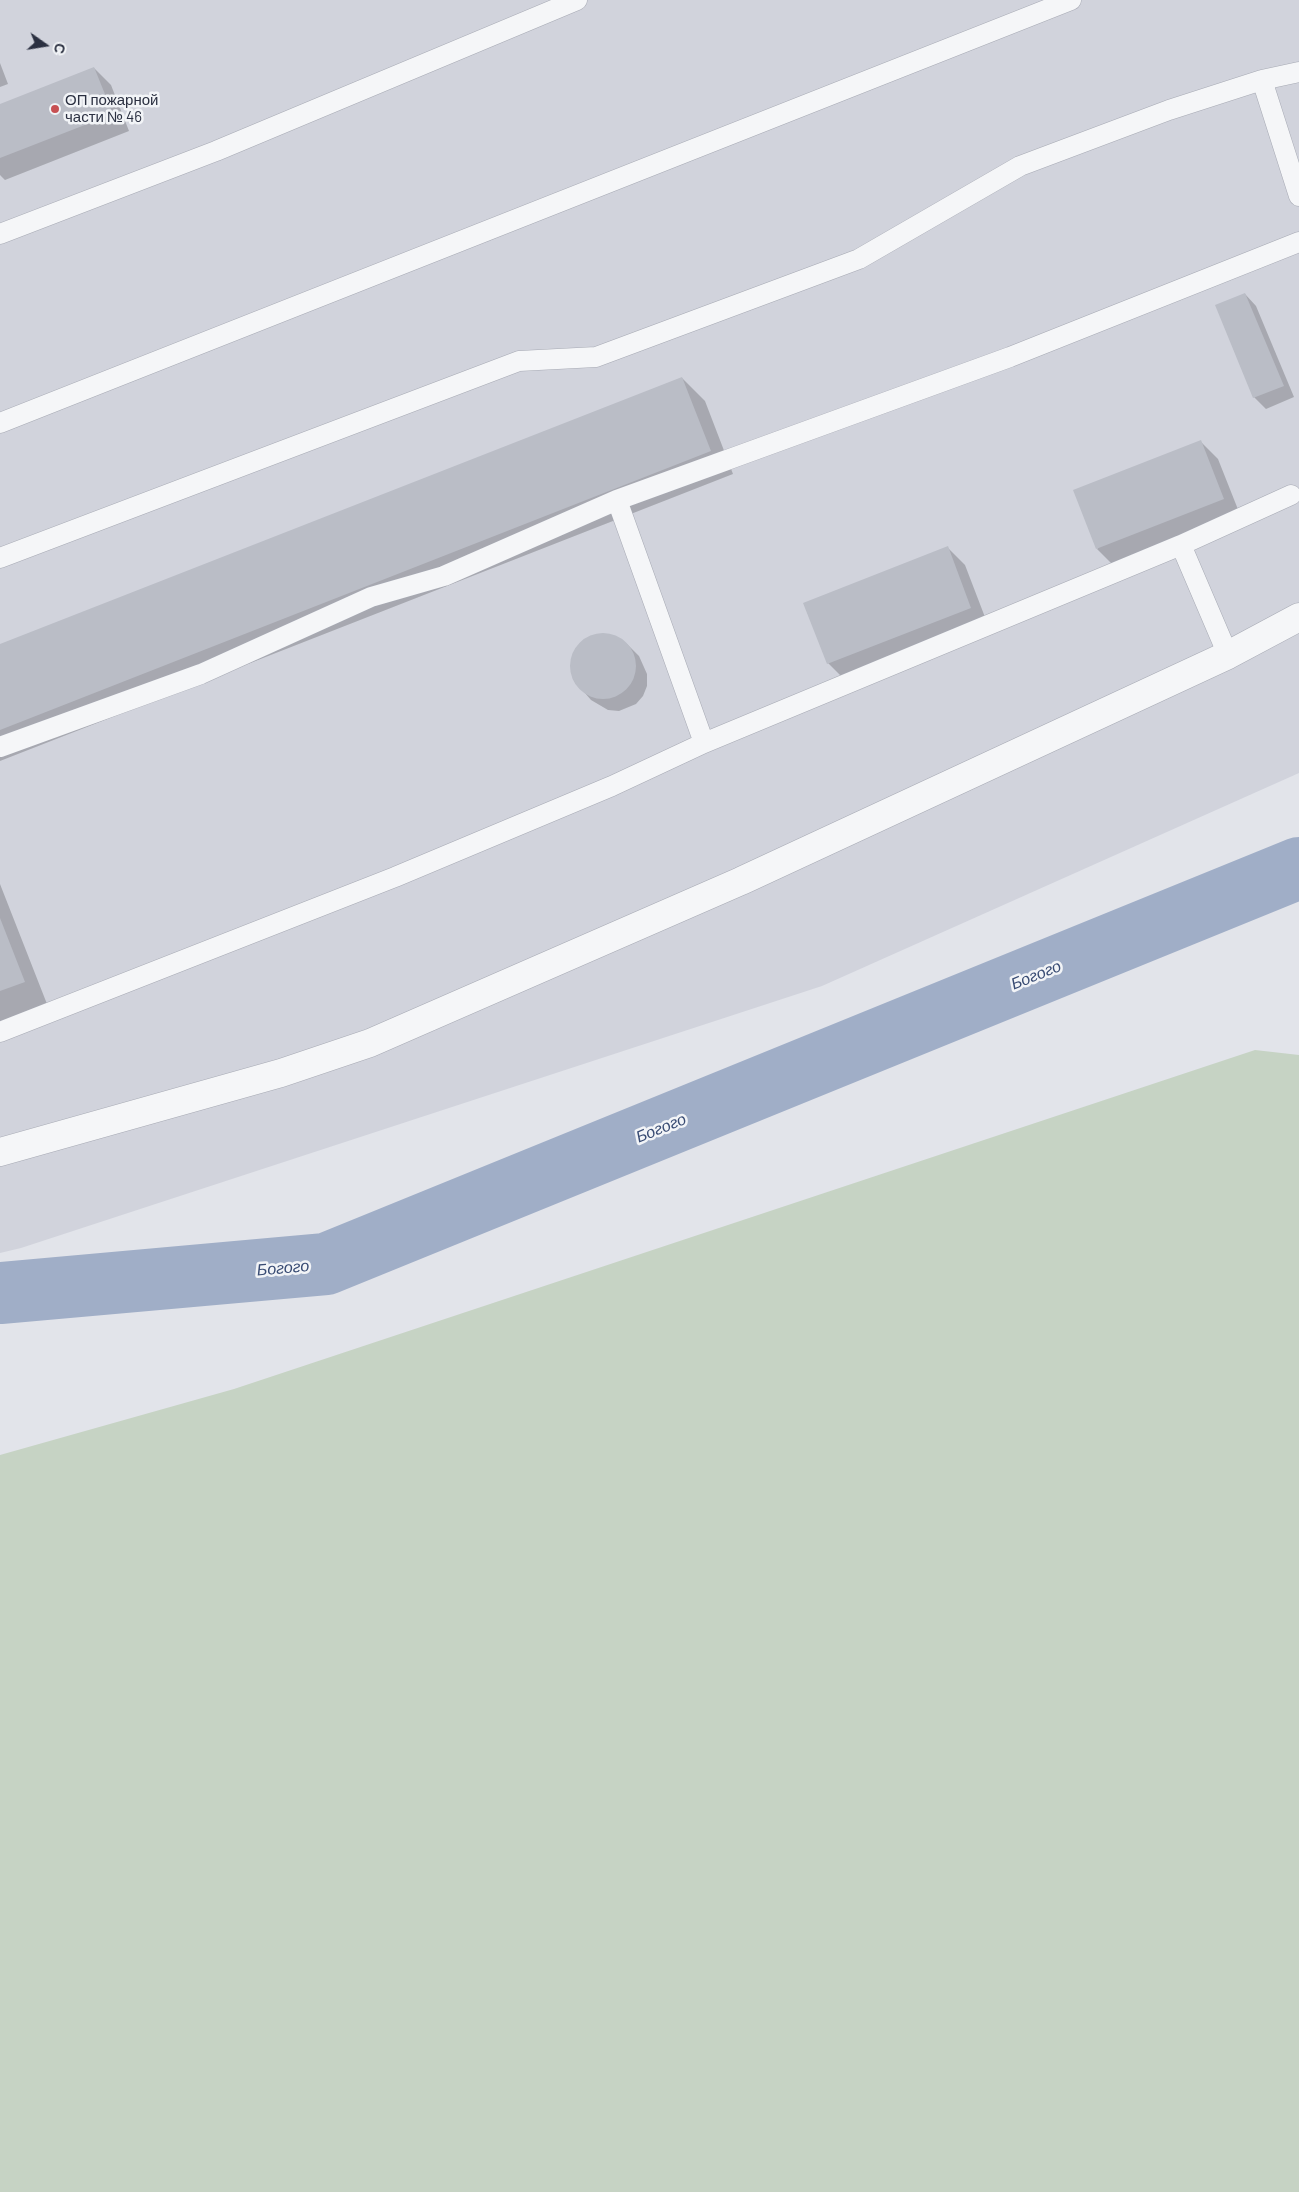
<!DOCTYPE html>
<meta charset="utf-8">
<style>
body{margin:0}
#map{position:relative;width:1299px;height:2192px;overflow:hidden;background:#e2e4ea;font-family:Barlow,sans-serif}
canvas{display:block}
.north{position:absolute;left:20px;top:20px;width:50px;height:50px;-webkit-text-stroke:4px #f2f4f7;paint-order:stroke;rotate:103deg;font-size:14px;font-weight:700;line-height:20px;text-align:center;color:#2b3041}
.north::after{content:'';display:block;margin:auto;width:18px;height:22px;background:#2b3041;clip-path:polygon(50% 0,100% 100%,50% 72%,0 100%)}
</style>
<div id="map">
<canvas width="1299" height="2192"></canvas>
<div class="north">С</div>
</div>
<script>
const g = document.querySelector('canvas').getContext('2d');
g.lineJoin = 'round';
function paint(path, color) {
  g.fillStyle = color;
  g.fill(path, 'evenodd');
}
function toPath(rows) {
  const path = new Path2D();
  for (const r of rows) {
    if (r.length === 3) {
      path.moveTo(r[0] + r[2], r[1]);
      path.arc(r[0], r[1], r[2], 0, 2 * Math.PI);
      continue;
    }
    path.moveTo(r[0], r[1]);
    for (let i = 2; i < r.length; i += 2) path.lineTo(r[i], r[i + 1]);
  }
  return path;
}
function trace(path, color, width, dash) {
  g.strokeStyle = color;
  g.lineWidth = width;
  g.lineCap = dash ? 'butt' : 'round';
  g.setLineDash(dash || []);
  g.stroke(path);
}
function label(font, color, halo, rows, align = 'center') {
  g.font = font + ' Barlow,sans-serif';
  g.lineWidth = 5;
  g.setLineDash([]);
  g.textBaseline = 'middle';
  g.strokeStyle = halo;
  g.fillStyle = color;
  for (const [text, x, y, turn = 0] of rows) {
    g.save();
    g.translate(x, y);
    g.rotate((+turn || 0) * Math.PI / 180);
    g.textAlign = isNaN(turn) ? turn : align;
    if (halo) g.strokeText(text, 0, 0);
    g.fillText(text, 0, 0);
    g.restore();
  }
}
paint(toPath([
 [0,0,1299,0,1299,773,822,986,21,1248,0,1253]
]), '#d1d3dc');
paint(toPath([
 [1255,1050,1299,1055,1299,2192,0,2192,0,1455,234,1389]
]), '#c6d3c4');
paint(toPath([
 [0,63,8,84,0,87],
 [94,68,111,85,129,131,5,180,0,175,0,105],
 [1245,294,1256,306,1294,397,1266,409,1254,397],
 [682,378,705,401,733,474,0,761,0,646],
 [1201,442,1218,459,1241,517,1114,566,1097,549],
 [948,548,965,565,988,625,846,681,828,663],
 [600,634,610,635,627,644,639,656,647,674,647,686,643,696,636,704,619,711,608,710,591,700,573,679,572,659,576,649,583,641],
 [0,884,47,1004,0,1023]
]), '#0003');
trace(toPath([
 [0,1293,326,1264,1299,868]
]), '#a0aec7', 62);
paint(toPath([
 [94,67,113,114,0,158,0,104],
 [1245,293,1284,386,1253,398,1215,305],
 [682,377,711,451,0,730,0,644],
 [1201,440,1224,499,1096,549,1073,490],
 [948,546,971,608,827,664,803,603],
 [603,666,33],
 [0,918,25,982,0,991]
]), '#babdc6');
const lane = toPath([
 [1299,72,1262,80,1299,196],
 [0,234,216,151,577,0],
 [0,423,1071,0],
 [617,500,704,743],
 [1181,545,1228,655],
 [0,558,519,361,596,357,859,259,1020,166,1169,110,1262,80],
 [0,747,201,674,371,597,444,576,617,500,1010,357,1299,242],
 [0,1032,395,877,612,786,704,743,1181,545,1291,495]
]);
const street = toPath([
 [0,1152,281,1073,370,1043,741,881,1228,655,1299,617]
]);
trace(lane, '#a7aab4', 21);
trace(street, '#a7aab4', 29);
trace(lane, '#f5f6f8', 20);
trace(street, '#f5f6f8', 28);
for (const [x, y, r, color] of [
 [55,109,5,"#c75053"]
]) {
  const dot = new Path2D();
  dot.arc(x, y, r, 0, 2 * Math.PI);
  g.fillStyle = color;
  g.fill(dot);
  trace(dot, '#f2f4f7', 2);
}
label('15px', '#2b3041', '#f2f4f7', [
 ["ОП пожарной",65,100],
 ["части № 46",65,117]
], 'left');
label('italic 16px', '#384b73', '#f2f4f7', [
 ["Богого",1036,975,-22],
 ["Богого",661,1128,-22],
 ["Богого",283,1268,-5]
]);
</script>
